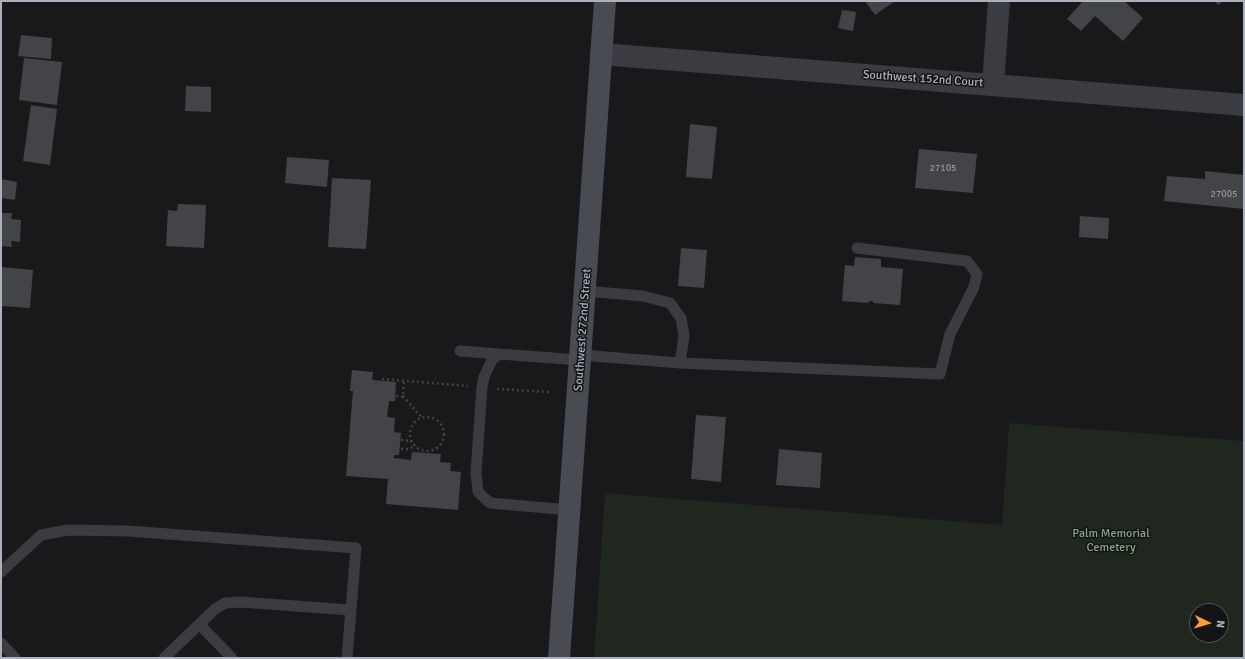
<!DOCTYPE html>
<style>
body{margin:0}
#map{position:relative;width:1245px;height:659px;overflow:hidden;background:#19191b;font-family:Signika,sans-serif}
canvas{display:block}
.frame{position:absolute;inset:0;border:2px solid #abb2bb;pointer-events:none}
.north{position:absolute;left:1189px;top:603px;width:40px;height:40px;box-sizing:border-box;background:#141416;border:1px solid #505358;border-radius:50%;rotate:95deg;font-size:11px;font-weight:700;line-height:16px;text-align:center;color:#abb2bb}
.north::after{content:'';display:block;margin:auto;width:14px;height:18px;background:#f99d34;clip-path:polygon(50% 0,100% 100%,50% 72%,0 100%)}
</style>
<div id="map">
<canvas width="1245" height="659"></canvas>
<div class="frame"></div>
<div class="north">N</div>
</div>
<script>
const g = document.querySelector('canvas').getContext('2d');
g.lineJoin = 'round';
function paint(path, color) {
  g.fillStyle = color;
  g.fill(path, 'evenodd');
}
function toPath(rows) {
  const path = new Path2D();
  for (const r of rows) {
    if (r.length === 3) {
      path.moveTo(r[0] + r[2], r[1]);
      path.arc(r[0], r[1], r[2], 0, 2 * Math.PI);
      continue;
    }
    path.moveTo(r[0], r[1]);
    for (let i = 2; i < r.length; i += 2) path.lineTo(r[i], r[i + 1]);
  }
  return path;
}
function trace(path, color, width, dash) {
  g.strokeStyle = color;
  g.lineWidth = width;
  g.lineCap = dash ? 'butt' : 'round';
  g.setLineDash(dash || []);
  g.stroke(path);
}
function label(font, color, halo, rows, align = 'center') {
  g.font = font + ' Signika,sans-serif';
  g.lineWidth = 3;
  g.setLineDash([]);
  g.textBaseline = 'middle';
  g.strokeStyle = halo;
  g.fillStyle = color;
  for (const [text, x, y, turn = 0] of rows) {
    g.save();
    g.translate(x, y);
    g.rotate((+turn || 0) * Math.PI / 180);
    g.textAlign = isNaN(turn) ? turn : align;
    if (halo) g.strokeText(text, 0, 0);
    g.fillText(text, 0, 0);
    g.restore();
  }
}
paint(toPath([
 [1009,423,1244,441,1244,658,594,658,605,493,1002,525],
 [1197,611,1221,611,1221,635,1197,635]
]), '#1f271f');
paint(toPath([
 [865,1,895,1,875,15],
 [1083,1,1124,1,1143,18,1123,41,1095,16,1081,31,1067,19],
 [1215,1,1223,1,1218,5],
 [842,10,856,12,853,31,838,28],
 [21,35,52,38,51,59,18,56],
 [24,58,62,62,57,105,19,100],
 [186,86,211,87,211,112,185,111],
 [31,105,57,109,50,165,23,161],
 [690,124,717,127,712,179,686,177],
 [919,149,977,154,973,193,915,188],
 [287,157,329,160,327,187,285,183],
 [1205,171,1244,175,1244,209,1164,201,1167,176,1205,179],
 [332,178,371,180,366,249,328,247],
 [1,179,17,182,15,200,1,198],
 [178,204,206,205,204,248,166,246,168,210,177,211],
 [1,213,12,213,11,219,21,220,20,242,11,241,12,247,1,246],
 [1080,216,1109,218,1108,239,1079,237],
 [681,248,707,250,704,288,678,286],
 [855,257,881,259,881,267,903,269,900,305,873,303,873,301,869,301,869,303,842,301,845,265,854,266],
 [1,267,33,270,30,308,1,306],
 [352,370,373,372,372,380,396,382,395,401,389,401,387,417,395,418,394,432,401,433,399,455,394,455,394,458,411,460,412,452,441,454,440,462,451,463,450,471,461,472,458,510,386,504,388,479,346,476,353,391,350,391],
 [696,415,726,417,721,482,691,479],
 [779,449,822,453,820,488,776,485]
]), '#434448');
trace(toPath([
 [382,379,468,386],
 [497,389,549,392],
 [396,396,403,397,404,381],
 [403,396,422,418],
 [427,434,17],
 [401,440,412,441],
 [401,449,410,449,415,445]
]), '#404348', 2.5, [2, 3]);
trace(toPath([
 [585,291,643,296,670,303,681,318,684,336,680,363],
 [460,351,499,354],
 [581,355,680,363,940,374,950,334,974,287,977,274,967,261,857,248],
 [570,510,490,503,478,492,476,473,482,387,484,377,492,360,499,354,580,360],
 [1,572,41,535,68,530,128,531,356,548,347,658],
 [200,625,232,658],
 [1,643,15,658],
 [164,658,215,609,225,603,241,602,350,610]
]), '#3a3c41', 11);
trace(toPath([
 [601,54,1244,105],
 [993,85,999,1]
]), '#3a3c41', 22);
trace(toPath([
 [559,658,605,1]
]), '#484b51', 22);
label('10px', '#91969e', null, [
 ["27105",943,168],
 ["27005",1224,194]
]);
label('12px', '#abb2bb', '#141416', [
 ["Southwest 152nd Court",923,79,4],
 ["Southwest 272nd Street",583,330,-86]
]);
label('12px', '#84a782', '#141416', [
 ["Palm Memorial",1111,534],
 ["Cemetery",1111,548]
]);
</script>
